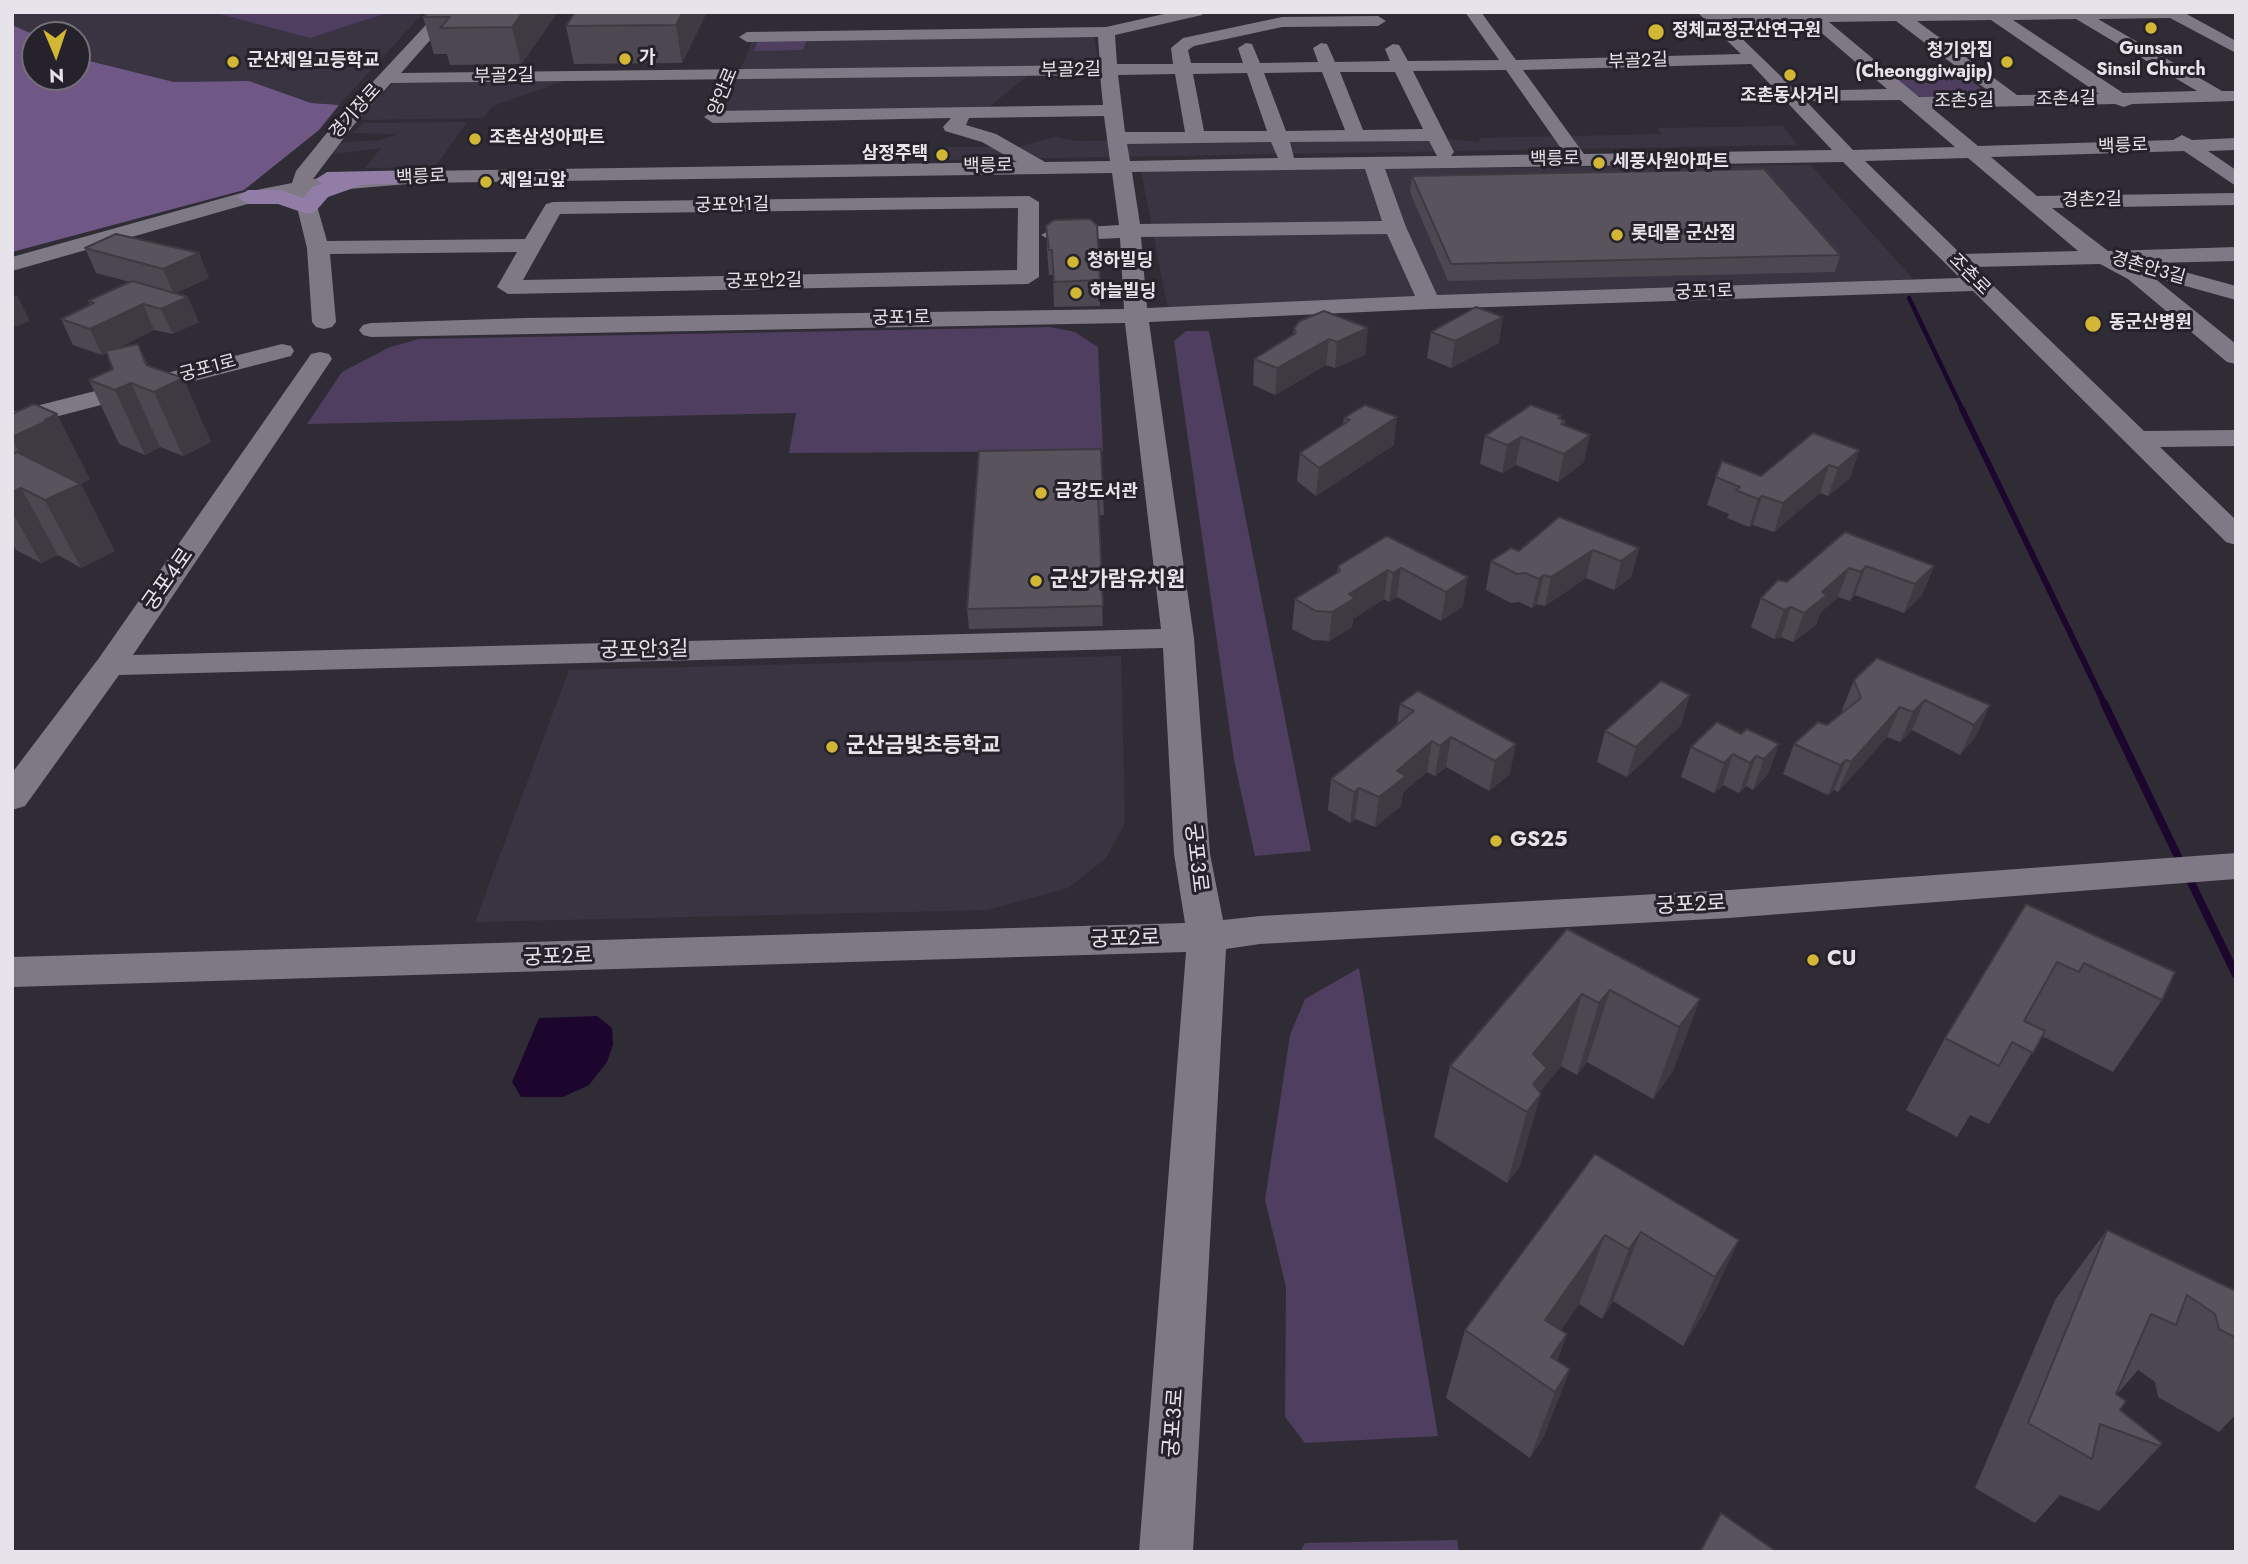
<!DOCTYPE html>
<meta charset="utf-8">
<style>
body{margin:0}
#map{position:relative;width:2248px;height:1564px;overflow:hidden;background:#302c35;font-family:Jost,sans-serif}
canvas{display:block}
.frame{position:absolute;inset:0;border:14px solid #e6e4ea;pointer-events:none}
.north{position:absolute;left:21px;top:21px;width:70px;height:70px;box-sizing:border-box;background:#26222b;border:2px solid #737077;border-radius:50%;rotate:178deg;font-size:19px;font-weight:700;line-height:28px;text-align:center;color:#e6e4ea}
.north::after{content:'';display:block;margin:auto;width:24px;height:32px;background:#d2b736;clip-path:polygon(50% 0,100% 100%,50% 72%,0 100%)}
</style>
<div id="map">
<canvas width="2248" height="1564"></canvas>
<div class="frame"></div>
<div class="north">N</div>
</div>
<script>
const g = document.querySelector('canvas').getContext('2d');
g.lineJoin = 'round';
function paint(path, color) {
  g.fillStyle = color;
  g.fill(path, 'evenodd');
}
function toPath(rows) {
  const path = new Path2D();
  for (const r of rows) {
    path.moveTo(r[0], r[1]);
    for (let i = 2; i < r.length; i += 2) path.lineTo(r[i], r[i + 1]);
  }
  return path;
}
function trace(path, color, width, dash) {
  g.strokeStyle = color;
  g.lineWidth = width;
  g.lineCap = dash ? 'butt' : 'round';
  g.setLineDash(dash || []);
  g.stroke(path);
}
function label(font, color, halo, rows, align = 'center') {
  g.font = font + ' Jost,"Noto Sans KR",sans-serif';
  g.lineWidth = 6;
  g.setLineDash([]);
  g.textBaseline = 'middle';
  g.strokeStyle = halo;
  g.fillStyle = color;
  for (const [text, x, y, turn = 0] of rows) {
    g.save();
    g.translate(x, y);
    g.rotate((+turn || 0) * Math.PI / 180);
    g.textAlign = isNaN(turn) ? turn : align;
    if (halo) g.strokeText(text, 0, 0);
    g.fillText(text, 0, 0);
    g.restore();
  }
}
paint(toPath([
 [12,12,424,12,339,105,311,103,249,81,174,82,94,65,77,58,77,35,35,35,12,25],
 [1094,34,1099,68,1037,68,978,116,722,114,753,39],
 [564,81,493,106,483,118,357,120,394,83],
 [467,122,435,167,365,168,381,148,327,155,343,142,380,140,398,134,352,133,363,123],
 [1783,126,1797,145,938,160,942,147,1017,147,1055,137,1076,141,1429,137,1477,142,1482,138,1662,134,1657,128],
 [1811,165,1913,279,1168,309,1141,171],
 [1121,656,1125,823,1106,858,1068,888,987,910,475,922,569,670]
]), '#3a3442');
paint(toPath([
 [212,12,390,12,310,38],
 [807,39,803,50,754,51,758,40],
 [1968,77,1992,98,1934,101,1912,94,1894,79],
 [1050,327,1075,332,1098,347,1103,451,789,453,796,413,307,424,342,372,390,347,419,339],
 [1186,331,1209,331,1311,851,1255,856,1234,760,1174,341],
 [1359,968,1438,1436,1305,1443,1285,1417,1286,1287,1265,1200,1290,1035,1305,999],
 [1457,1540,1459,1552,1300,1552,1305,1543]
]), '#4f3e5f');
paint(toPath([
 [12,25,35,35,35,77,77,77,77,58,174,82,249,81,311,103,339,105,319,130,244,190,12,252]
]), '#6f5886');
paint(toPath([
 [597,1016,612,1028,613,1045,607,1062,589,1085,563,1097,521,1097,512,1082,539,1018]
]), '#1d062e');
trace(toPath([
 [1909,298,1963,411]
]), '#1d062e', 4.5);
trace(toPath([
 [1962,409,2105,705]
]), '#1d062e', 6);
trace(toPath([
 [2104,703,2182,865],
 [2188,876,2236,975]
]), '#1d062e', 8);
paint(toPath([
 [438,12,455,12,401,73,1100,65,1098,37,747,42,739,37,747,32,1106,27,1173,12,1204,12,1202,15,1115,35,1117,64,1173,64,1171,48,1183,38,1282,17,1378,16,1386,21,1378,26,1282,27,1194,46,1188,50,1191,63,1243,63,1238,48,1246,43,1252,44,1260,63,1318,62,1313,48,1321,43,1327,44,1335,62,1390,61,1385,49,1393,44,1399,45,1408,61,1499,60,1465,12,1481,12,1516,60,1741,54,1697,12,2183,12,2236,41,2236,53,2170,18,2098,19,2222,91,2236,91,2236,101,2132,104,2124,107,2115,104,1932,108,1978,146,2173,140,2182,135,2192,140,2236,138,2236,150,2208,151,2236,170,2236,186,2184,151,1991,157,2037,196,2236,193,2236,205,2052,208,2108,251,2236,247,2236,261,2152,263,2236,286,2236,300,2153,277,2236,344,2236,364,2227,362,2128,279,2100,264,1974,267,2144,431,2236,430,2236,446,2160,447,2236,520,2236,545,2226,542,1973,291,1429,309,1149,322,1194,638,1210,854,1223,920,1260,916,1729,890,2236,853,2236,879,1729,918,1260,944,1226,949,1193,1552,1139,1552,1186,952,12,987,12,957,1185,923,1174,854,1163,648,119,675,25,806,12,810,12,773,99,658,311,354,320,352,329,354,332,359,133,655,1161,629,1125,323,371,337,363,335,359,330,363,325,371,323,526,318,1124,309,1120,238,1052,241,1041,235,1052,229,1119,225,1112,173,420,183,313,192,327,241,525,239,546,204,553,202,1029,196,1039,202,1039,277,1028,284,508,294,497,287,517,252,330,254,336,322,332,327,324,329,316,327,312,322,307,248,294,195,251,203,12,271,12,257,241,193,292,183,296,171,339,118,438,12],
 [2076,19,2197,91,2123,93,2013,20,2076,19],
 [1991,20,2099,94,2017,95,1917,21,1991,20],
 [1896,21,1995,96,1919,97,1829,22,1896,21],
 [1810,23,1887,89,1796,91,1727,24,1810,23],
 [1751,64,1832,150,1584,154,1523,70,1751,64],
 [1506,70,1565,154,1451,156,1454,152,1413,71,1506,70],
 [1322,72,1345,130,1286,131,1264,73,1322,72],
 [1340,72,1395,72,1423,129,1363,130,1340,72],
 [1247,73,1267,131,1204,131,1193,74,1247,73],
 [1175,74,1185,132,1125,132,1118,75,1175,74],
 [1100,75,1103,105,713,111,704,117,713,123,951,118,943,127,945,131,982,142,1017,162,420,171,313,179,353,126,391,83,1100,75],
 [1900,100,1955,147,1853,150,1806,101,1900,100],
 [1104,116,1110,161,1045,162,996,134,966,125,969,118,1104,116],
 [1429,141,1437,156,1294,158,1290,142,1429,141],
 [1271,142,1278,158,1130,161,1127,144,1271,142],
 [1968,158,2078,251,1961,254,1865,161,1968,158],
 [1843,162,1960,278,1437,295,1406,227,1385,169,1843,162],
 [1365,169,1382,221,1140,224,1132,172,1365,169],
 [1018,208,1017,270,523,280,560,214,1018,208],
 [1387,234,1415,296,1147,308,1141,237,1387,234],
 [282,344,291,346,294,351,291,356,12,428,12,412,282,344]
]), '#7e7984');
paint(toPath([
 [420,170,431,177,428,182,362,185,328,197,315,212,307,214,278,204,248,204,237,197,248,190,281,190,303,198,312,187,322,184,316,179,327,172,420,170]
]), '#927da7');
paint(toPath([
 [428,12,558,12,521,64,450,65,447,54,434,54,423,17],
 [575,12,707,12,682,63,574,64,566,26],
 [1412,176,1840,255,1835,272,1448,281,1410,192],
 [1046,226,1100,280,1100,306,1054,307,1053,275,1049,275,1047,250],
 [85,248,199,253,209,278,176,293,199,322,173,334,154,330,116,349,138,344,148,365,183,378,211,442,183,456,160,447,145,455,119,444,89,380,113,369,107,353,102,355,73,345,61,319,90,305,88,301,130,282,96,273],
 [1300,321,1365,355,1335,368,1326,365,1275,395,1253,385,1254,359,1293,335,1294,328],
 [1431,332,1499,343,1451,368,1427,358],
 [1365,405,1394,445,1316,496,1297,481,1300,453,1343,425,1344,418],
 [1560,419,1565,421,1564,425,1584,462,1558,482,1516,465,1502,473,1480,464,1485,436],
 [12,437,90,479,80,484,115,551,81,568,58,555,41,563,16,550,12,543],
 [1859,450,1850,478,1828,496,1820,493,1774,532,1753,525,1749,527,1727,518,1729,514,1707,505,1716,477,1761,476],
 [979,451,1103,495,1104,515,1098,515,1103,626,969,629,967,609],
 [1845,532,1934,566,1922,595,1904,613,1855,595,1850,601,1838,597,1820,613,1816,625,1793,642,1781,637,1774,639,1751,627,1761,598,1787,582],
 [1387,536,1463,606,1441,621,1397,597,1389,602,1384,599,1353,619,1352,627,1329,641,1313,640,1292,629,1295,599,1337,573,1338,566],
 [1639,548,1631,577,1614,590,1586,578,1545,606,1537,604,1532,608,1519,602,1511,603,1486,590,1491,561,1519,551],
 [1854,680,1990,705,1976,736,1960,755,1912,730,1900,742,1887,737,1838,792,1834,790,1828,795,1783,774,1794,744,1827,725,1843,712,1842,710],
 [1418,691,1510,774,1489,791,1446,767,1435,776,1427,772,1403,792,1401,806,1375,827,1355,819,1350,823,1328,810,1331,779,1397,725,1400,704],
 [1681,725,1627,777,1597,762,1605,731],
 [1741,734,1779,744,1768,774,1753,790,1746,786,1739,793,1723,785,1714,793,1681,777,1691,747],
 [2026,904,2162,1000,2113,1072,2042,1036,1989,1124,1970,1115,1957,1137,1906,1110,1945,1038],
 [1567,929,1700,999,1673,1071,1653,1099,1587,1062,1577,1075,1561,1066,1540,1092,1520,1166,1507,1183,1434,1137,1450,1066],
 [1595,1154,1739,1240,1706,1309,1683,1346,1613,1301,1602,1319,1579,1304,1561,1330,1567,1334,1557,1361,1570,1369,1544,1436,1530,1458,1446,1398,1465,1330],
 [2107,1230,2236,1291,2236,1414,2219,1432,2158,1397,2155,1382,2138,1370,2118,1393,2116,1392,2120,1410,2160,1446,2099,1511,2060,1495,2035,1523,1975,1488,2055,1300]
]), '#4c4750');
paint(toPath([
 [523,12,558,12,521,64,512,27],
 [683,12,707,12,682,63,676,25],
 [199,253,209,278,174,294,163,269],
 [17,295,30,321,12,328,12,297],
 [188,297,199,322,173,334,161,309],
 [143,304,154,330,102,355,90,329],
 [1503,317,1499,343,1451,368,1455,341],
 [1368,328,1365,355,1335,368,1337,342],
 [1329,339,1326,365,1275,395,1277,368],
 [138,344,159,390,183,378,211,442,183,456,154,392,146,365],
 [131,383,160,447,145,455,115,390],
 [57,414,90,479,79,484,81,484,115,551,81,568,12,439,12,437],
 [1397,417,1394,445,1316,496,1319,468],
 [1590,435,1584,462,1558,482,1564,454],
 [1521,437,1516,465,1502,473,1507,445],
 [1859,450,1850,478,1828,496,1838,468],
 [1829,465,1820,493,1774,532,1783,503],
 [21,488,58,555,41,563,12,512,12,492],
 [1762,496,1753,525,1749,527,1758,499],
 [1639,548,1631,577,1614,590,1621,561],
 [1593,550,1586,578,1545,606,1551,577],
 [1866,566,1855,595,1850,601,1861,572],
 [1934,566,1922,595,1904,613,1915,584],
 [1401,568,1397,597,1389,602,1393,573],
 [1849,568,1838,597,1820,613,1816,625,1793,642,1804,613,1822,592],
 [1388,570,1384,599,1353,619,1352,627,1329,641,1332,612,1349,594],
 [1544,575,1537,604,1532,608,1539,579],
 [1468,577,1463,606,1441,621,1446,592],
 [1791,607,1781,637,1774,639,1784,610],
 [1690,695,1681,725,1627,777,1636,747],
 [1925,700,1912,730,1900,742,1913,712],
 [1990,705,1976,736,1960,755,1974,725],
 [1900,707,1887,737,1838,792,1851,762],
 [1451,737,1446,767,1435,776,1440,746],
 [1432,741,1427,772,1403,792,1401,806,1375,827,1379,797,1397,771],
 [1516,744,1510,774,1489,791,1495,761],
 [1779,744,1768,774,1753,790,1764,759],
 [1733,754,1723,785,1714,793,1724,763],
 [1756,756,1746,786,1739,793,1750,763],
 [1846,760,1834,790,1828,795,1840,765],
 [1359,788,1355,819,1350,823,1354,792],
 [1610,990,1587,1062,1577,1075,1599,1003],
 [1582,994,1561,1066,1540,1092,1541,1094,1520,1166,1507,1183,1527,1112,1533,1054],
 [1700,999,1673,1071,1653,1099,1679,1027],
 [1641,1232,1613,1301,1602,1319,1629,1249],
 [1605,1235,1579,1304,1531,1375,1545,1320],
 [1739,1240,1706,1309,1683,1346,1715,1277],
 [1567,1334,1547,1387,1551,1357],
 [1570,1369,1544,1436,1530,1458,1555,1392]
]), '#3e3a41');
const building = toPath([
 [428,12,523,12,512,27,440,28,450,17,423,17,428,12],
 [575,12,683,12,676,25,566,26,575,12],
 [1764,169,1840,255,1451,264,1412,176,1764,169],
 [1090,219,1097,225,1100,280,1054,282,1052,250,1049,250,1046,226,1054,220,1090,219],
 [116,234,199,253,163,269,85,248,116,234],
 [132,281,188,297,161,309,143,304,90,329,61,319,94,303,88,301,132,281],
 [1476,307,1503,317,1455,341,1431,332,1476,307],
 [1324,311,1368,328,1337,342,1329,339,1277,368,1254,359,1296,333,1294,328,1300,321,1324,311],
 [138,344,146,365,183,378,154,392,131,383,115,390,89,380,113,369,106,351,138,344],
 [34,404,57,414,45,420,47,421,12,437,12,414,34,404],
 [1365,405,1397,417,1319,468,1300,453,1350,420,1344,418,1365,405],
 [1531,405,1561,416,1558,418,1565,421,1561,424,1590,435,1564,454,1521,437,1507,445,1485,436,1531,405],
 [1813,433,1859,450,1838,468,1829,465,1783,503,1762,496,1758,499,1736,490,1740,487,1716,477,1722,461,1761,476,1813,433],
 [1101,449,1103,495,1098,496,1103,606,967,609,979,451,1101,449],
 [17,452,81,484,45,500,21,488,12,492,12,455,17,452],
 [1559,517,1639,548,1621,561,1593,550,1551,577,1544,575,1539,579,1525,573,1517,574,1491,561,1511,548,1519,551,1559,517],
 [1845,532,1934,566,1915,584,1866,566,1861,572,1849,568,1822,592,1827,595,1804,613,1791,607,1784,610,1761,598,1778,580,1787,582,1845,532],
 [1387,536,1468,577,1446,592,1401,568,1393,573,1388,570,1349,594,1355,598,1332,612,1316,611,1295,599,1340,571,1338,566,1387,536],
 [1877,658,1990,705,1974,725,1925,700,1913,712,1900,707,1851,762,1846,760,1840,765,1794,744,1818,722,1827,725,1861,698,1854,680,1877,658],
 [1661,681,1690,695,1636,747,1605,731,1661,681],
 [1418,691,1516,744,1495,761,1451,737,1440,746,1432,741,1397,771,1406,776,1379,797,1359,788,1354,792,1331,779,1414,711,1400,704,1418,691],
 [1717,722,1741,734,1747,729,1779,744,1764,759,1756,756,1750,763,1733,754,1724,763,1691,747,1717,722],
 [2026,904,2175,972,2162,1000,2084,963,2079,972,2057,962,2024,1021,2045,1031,2033,1053,2012,1042,1999,1066,1945,1038,2026,904],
 [1567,929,1700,999,1679,1027,1610,990,1599,1003,1582,994,1533,1054,1547,1068,1533,1084,1541,1094,1527,1112,1450,1066,1567,929],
 [1595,1154,1739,1240,1715,1277,1641,1232,1629,1249,1605,1235,1545,1320,1567,1334,1551,1357,1570,1369,1555,1392,1465,1330,1595,1154],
 [2107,1230,2236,1291,2236,1338,2219,1329,2215,1314,2187,1295,2176,1325,2151,1314,2116,1394,2126,1401,2120,1410,2162,1443,2160,1446,2100,1424,2092,1459,2028,1423,2107,1230],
 [1721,1513,1777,1552,1700,1552,1721,1513]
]);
paint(building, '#58535d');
trace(building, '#3e3a41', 2);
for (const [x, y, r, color] of [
 [2151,28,7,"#d2b736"],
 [1656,32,9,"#d2b736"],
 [625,59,7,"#d2b736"],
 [233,62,7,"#d2b736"],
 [2007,62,7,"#d2b736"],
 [1790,75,7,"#d2b736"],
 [475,139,7,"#d2b736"],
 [942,155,7,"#d2b736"],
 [1599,163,7,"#d2b736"],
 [486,182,7,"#d2b736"],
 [1617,235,7,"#d2b736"],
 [1073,262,7,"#d2b736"],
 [1076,293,7,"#d2b736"],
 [2093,324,9,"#d2b736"],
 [1041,493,7,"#d2b736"],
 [1036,581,7,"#d2b736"],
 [832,747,7,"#d2b736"],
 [1496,841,7,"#d2b736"],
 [1813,960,7,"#d2b736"]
]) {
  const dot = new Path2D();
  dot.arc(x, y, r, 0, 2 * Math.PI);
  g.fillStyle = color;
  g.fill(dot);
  trace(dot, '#26222b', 2.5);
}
label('bold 18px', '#e6e4ea', '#26222b', [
 ["정체교정군산연구원",1672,32],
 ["Gunsan",2151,50,"center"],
 ["Sinsil Church",2151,71,"center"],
 ["청기와집",1993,52,"right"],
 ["(Cheonggiwajip)",1993,73,"right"],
 ["가",639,59],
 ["군산제일고등학교",247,62],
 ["조촌동사거리",1790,97,"center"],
 ["조촌삼성아파트",489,139],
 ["삼정주택",928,155,"right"],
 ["세풍사원아파트",1613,163],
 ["제일고앞",500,182],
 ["롯데몰 군산점",1631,235],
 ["청하빌딩",1087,262],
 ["하늘빌딩",1090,293],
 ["동군산병원",2109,324],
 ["금강도서관",1055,493]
], 'left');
label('18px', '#e6e4ea', '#26222b', [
 ["부골2길",1638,62,-2],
 ["부골2길",1071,71,-1],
 ["부골2길",504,77,-1],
 ["양안로",724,92,-68],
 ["조촌4길",2066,100,-1],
 ["조촌5길",1964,102,-1],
 ["경기장로",356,112,-48],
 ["백릉로",2123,147,-2],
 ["백릉로",1555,160,-1],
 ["백릉로",988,167,-1],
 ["백릉로",421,178,-3],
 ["경촌2길",2092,201,-1],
 ["궁포안1길",732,206,-1],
 ["경촌안3길",2148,269,16],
 ["조촌로",1969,275,45],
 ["궁포안2길",764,282,-1],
 ["궁포1로",1704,293,-2],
 ["궁포1로",901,319,-1],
 ["궁포1로",208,369,-15]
]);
label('21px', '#e6e4ea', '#26222b', [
 ["궁포4로",169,580,-55],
 ["궁포안3길",644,651,-1],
 ["궁포3로",1195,858,83],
 ["궁포2로",1691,906,-3],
 ["궁포2로",1125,940,-2],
 ["궁포2로",558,958,-2],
 ["궁포3로",1175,1423,-86]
]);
label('bold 21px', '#e6e4ea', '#26222b', [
 ["군산가람유치원",1050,581],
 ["군산금빛초등학교",846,747],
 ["GS25",1510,841],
 ["CU",1827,960]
], 'left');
</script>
